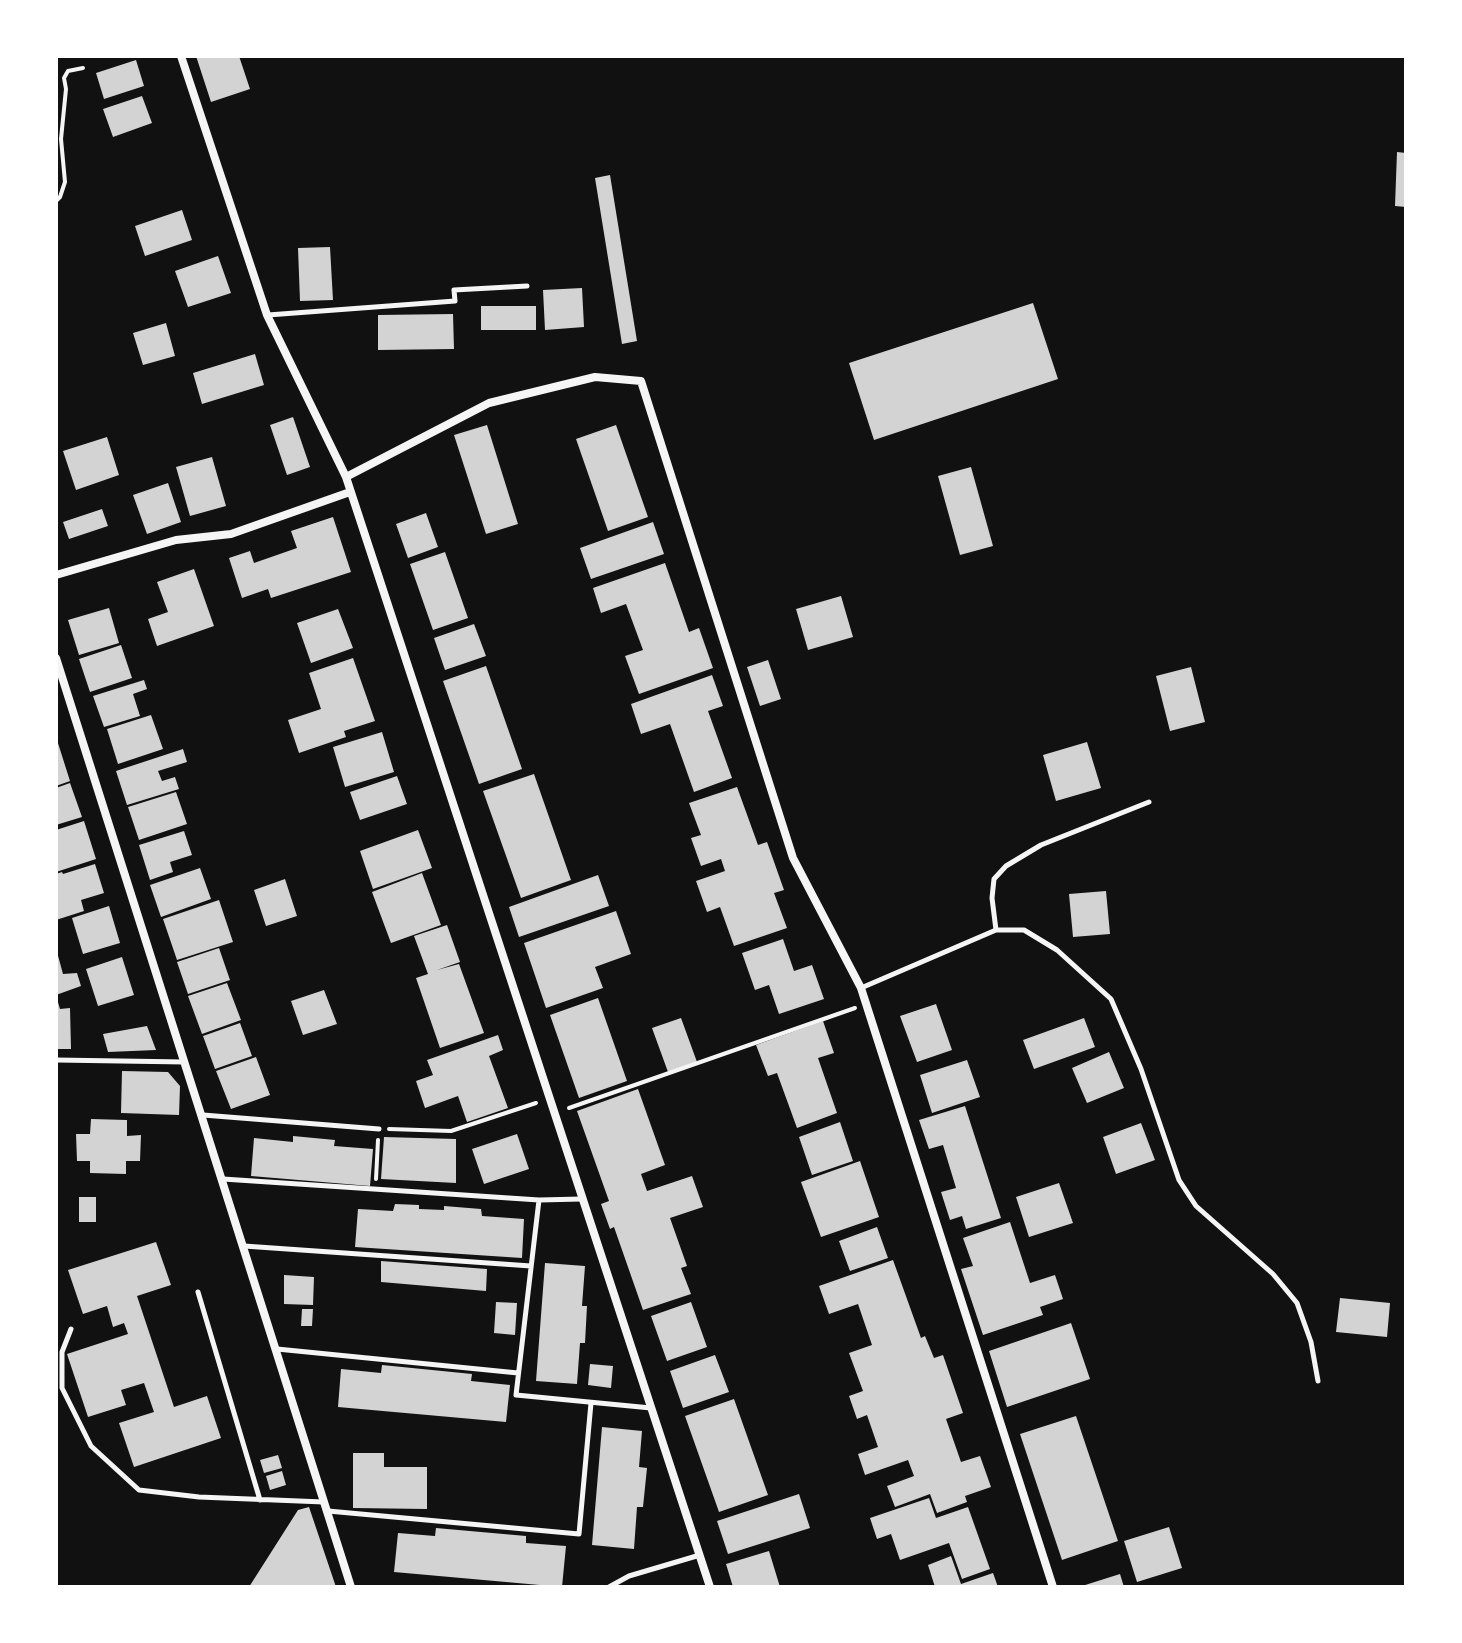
<!DOCTYPE html>
<style>
body{margin:0}
#map{position:relative;width:1462px;height:1643px;overflow:hidden;background:#111;font-family:"Noto Sans",sans-serif}
canvas{display:block}
.frame{position:absolute;inset:0;border:58px solid #fff;pointer-events:none}
</style>
<div id="map">
<canvas width="1462" height="1643"></canvas>
<div class="frame"></div>
</div>
<script>
const g = document.querySelector('canvas').getContext('2d');
g.lineJoin = 'round';
function paint(path, color) {
  g.fillStyle = color;
  g.fill(path, 'evenodd');
}
function toPath(rows) {
  const path = new Path2D();
  for (const r of rows) {
    path.moveTo(r[0], r[1]);
    for (let i = 2; i < r.length; i += 2) path.lineTo(r[i], r[i + 1]);
  }
  return path;
}
function trace(path, color, width, dash) {
  g.strokeStyle = color;
  g.lineWidth = width;
  g.lineCap = dash ? 'butt' : 'round';
  g.setLineDash(dash || []);
  g.stroke(path);
}
paint(toPath([
 [196,56,239,56,250,89,211,102],
 [136,60,144,86,104,99,96,73],
 [142,96,152,123,113,137,103,109],
 [1397,152,1406,153,1406,207,1395,206],
 [610,175,637,341,622,344,595,178],
 [182,210,192,240,145,256,135,226],
 [330,247,333,300,300,301,298,248],
 [218,256,231,293,188,307,175,271],
 [582,288,584,327,545,330,543,290],
 [1033,303,1058,379,874,440,849,363],
 [481,306,536,306,536,330,481,330],
 [453,314,454,349,378,350,378,315],
 [166,323,175,356,143,365,133,333],
 [255,354,264,385,202,404,193,373],
 [293,417,310,467,287,475,270,425],
 [487,425,518,524,486,534,454,435],
 [616,425,648,517,608,531,576,439],
 [107,437,119,475,76,490,63,451],
 [212,457,226,506,190,516,176,467],
 [971,467,993,546,960,555,938,476],
 [168,483,181,522,147,534,133,495],
 [102,509,108,526,69,539,63,522],
 [426,513,438,547,408,558,396,524],
 [333,517,351,572,271,598,268,589,242,598,229,558,250,551,254,563,297,548,291,531],
 [653,522,664,554,591,579,580,548],
 [445,552,468,618,433,630,410,564],
 [665,563,689,632,699,628,713,668,639,694,625,656,643,650,626,604,601,613,593,588],
 [194,569,214,626,157,646,148,619,168,612,157,582],
 [841,596,853,637,808,650,796,609],
 [109,608,119,643,79,655,68,620],
 [338,609,353,648,311,663,297,623],
 [474,624,486,656,445,670,434,638],
 [121,645,132,678,90,692,79,659],
 [353,658,375,721,344,731,346,737,299,753,288,720,321,709,309,673],
 [768,660,781,699,760,706,747,667],
 [486,666,522,769,479,784,443,681],
 [1191,667,1205,722,1170,731,1156,676],
 [712,675,723,706,708,711,732,778,694,792,670,724,641,734,631,704],
 [144,680,147,689,133,694,140,716,104,727,93,696],
 [151,715,163,749,118,764,107,729],
 [382,732,394,772,345,787,333,747],
 [57,740,70,781,56,786,56,741],
 [1087,742,1101,788,1056,801,1043,755],
 [183,749,187,762,158,771,162,781,175,777,179,789,127,805,116,771],
 [534,774,571,880,521,898,483,791],
 [397,776,407,804,360,820,350,792],
 [70,783,82,817,56,825,56,788],
 [737,787,758,845,767,842,784,890,774,893,787,928,734,946,720,907,707,912,696,881,725,871,721,859,701,866,691,838,701,835,689,803],
 [176,792,187,824,139,840,128,807],
 [84,821,96,859,56,872,56,830],
 [418,830,432,868,373,889,360,851],
 [184,831,192,855,170,862,173,872,150,880,139,845],
 [95,864,104,893,81,900,84,911,56,920,56,874,62,872,63,874],
 [200,868,211,899,161,917,150,885],
 [422,873,441,925,391,943,372,892],
 [598,875,609,906,519,937,509,907],
 [285,879,297,916,266,926,254,890],
 [1106,891,1110,934,1073,937,1069,894],
 [219,900,233,942,177,960,163,919],
 [109,906,120,943,83,954,72,918],
 [616,911,631,954,595,967,603,988,546,1008,524,943],
 [447,925,460,962,437,970,459,964,484,1033,440,1048,416,978,428,974,414,936],
 [783,939,794,971,812,965,824,999,779,1014,769,985,755,990,742,953],
 [219,948,230,980,188,994,177,962],
 [57,952,63,974,77,973,81,986,56,995],
 [122,957,134,995,98,1006,86,969],
 [227,983,241,1020,202,1034,188,996],
 [324,990,337,1024,303,1035,291,1001],
 [598,998,627,1081,579,1098,550,1015],
 [57,999,60,1009,70,1008,71,1049,56,1049],
 [936,1004,952,1050,917,1062,900,1016],
 [681,1018,697,1062,668,1072,652,1028],
 [1084,1018,1095,1047,1034,1069,1023,1040],
 [823,1021,834,1053,818,1058,837,1113,797,1128,777,1073,768,1076,756,1045],
 [240,1023,252,1056,215,1069,203,1036],
 [147,1026,156,1050,108,1052,103,1034],
 [498,1035,503,1050,489,1056,508,1108,467,1122,458,1096,425,1108,416,1081,433,1075,427,1060],
 [1109,1052,1124,1088,1087,1103,1072,1068],
 [256,1057,270,1095,231,1109,216,1071],
 [967,1060,980,1097,932,1113,920,1075],
 [122,1071,168,1072,180,1086,179,1115,121,1113],
 [638,1089,665,1165,641,1174,647,1191,692,1176,703,1207,670,1218,687,1266,681,1268,691,1294,643,1310,614,1227,610,1229,601,1204,609,1201,577,1111],
 [965,1106,1001,1218,966,1229,962,1216,950,1220,941,1192,956,1188,943,1145,929,1149,919,1120],
 [91,1119,127,1120,127,1136,141,1135,140,1161,126,1161,126,1174,90,1173,90,1161,77,1161,76,1134,90,1134],
 [840,1122,853,1161,812,1175,799,1137],
 [1141,1123,1155,1160,1116,1174,1103,1137],
 [517,1134,529,1169,484,1184,472,1149],
 [293,1136,335,1140,334,1146,373,1149,370,1186,251,1176,254,1138,293,1142],
 [384,1137,456,1139,456,1183,381,1179],
 [860,1161,879,1217,821,1237,801,1182],
 [1059,1183,1073,1223,1029,1237,1016,1197],
 [79,1197,96,1197,96,1222,79,1222],
 [395,1204,419,1205,419,1209,444,1210,444,1206,481,1209,482,1216,524,1219,522,1258,355,1247,358,1209,393,1211],
 [1010,1222,1030,1283,1055,1275,1063,1299,1040,1307,1043,1315,983,1335,961,1269,973,1266,963,1238],
 [877,1227,888,1258,850,1271,839,1241],
 [156,1242,171,1285,137,1296,174,1407,207,1396,221,1438,134,1467,119,1423,154,1412,144,1383,121,1390,126,1405,88,1417,67,1354,128,1334,124,1323,113,1327,107,1306,83,1314,68,1270],
 [893,1260,921,1338,925,1336,934,1358,943,1355,963,1413,946,1419,961,1462,980,1456,991,1487,965,1496,967,1502,937,1513,930,1494,895,1507,887,1486,914,1476,908,1460,865,1475,858,1454,878,1447,867,1415,857,1419,849,1396,863,1391,849,1353,872,1345,858,1304,829,1314,819,1286],
 [381,1261,487,1269,486,1291,381,1282],
 [545,1263,585,1266,582,1306,587,1306,585,1343,580,1343,577,1384,536,1381],
 [284,1275,314,1277,313,1305,284,1304],
 [1340,1298,1390,1303,1387,1337,1336,1332],
 [496,1302,517,1303,515,1335,494,1333],
 [691,1302,707,1347,667,1361,651,1316],
 [302,1309,313,1309,312,1326,301,1326],
 [1071,1323,1090,1379,1007,1407,989,1351],
 [715,1355,729,1392,683,1408,670,1371],
 [590,1364,613,1366,611,1388,588,1385],
 [382,1365,472,1374,471,1381,510,1385,506,1422,338,1407,341,1369,381,1373],
 [734,1399,768,1495,719,1512,685,1416],
 [1076,1416,1118,1541,1062,1560,1020,1434],
 [602,1427,642,1431,639,1467,647,1468,643,1507,637,1507,634,1549,592,1545],
 [353,1453,384,1453,384,1467,427,1467,427,1509,353,1508],
 [278,1455,282,1468,264,1473,260,1460],
 [282,1471,286,1485,270,1490,266,1476],
 [799,1494,810,1528,728,1554,717,1521],
 [929,1498,936,1518,968,1507,990,1569,962,1579,949,1543,900,1560,891,1534,877,1539,870,1518],
 [309,1507,336,1587,249,1587,298,1510],
 [1169,1527,1182,1568,1137,1582,1124,1541],
 [436,1528,526,1536,526,1543,566,1546,562,1587,394,1572,398,1533,435,1536],
 [769,1551,780,1587,733,1587,726,1564],
 [951,1556,961,1584,993,1573,998,1587,935,1587,928,1565],
 [1120,1574,1124,1587,1082,1587,1082,1586]
]), '#d3d3d3');
trace(toPath([
 [56,201,60,197,65,182,61,139,66,89,64,78,68,71,83,68],
 [569,1108,855,1008],
 [389,1129,451,1131,536,1103],
 [376,1179,378,1140]
]), '#f5f5f5', 4);
trace(toPath([
 [268,315,455,301,454,290,527,286],
 [996,930,1024,930,1057,950,1111,999,1141,1069,1179,1180,1196,1206,1273,1274,1297,1303,1311,1342,1318,1381],
 [861,988,996,930,992,898,994,879,1006,866,1041,845,1149,802],
 [56,1060,185,1062],
 [203,1115,379,1129],
 [223,1179,539,1200,516,1395,651,1408],
 [539,1200,582,1199],
 [244,1246,531,1266],
 [198,1292,260,1500],
 [71,1329,62,1352,62,1388,91,1446,139,1490,199,1497,324,1502],
 [277,1349,518,1373],
 [328,1511,579,1534,591,1403],
 [609,1587,629,1576,700,1555]
]), '#f5f5f5', 5);
trace(toPath([
 [181,56,267,315,346,477,710,1587],
 [346,477,489,403,595,377,641,381,793,858,861,988,1053,1587],
 [56,575,176,540,231,534,350,492],
 [56,658,351,1587]
]), '#f5f5f5', 8);
</script>
